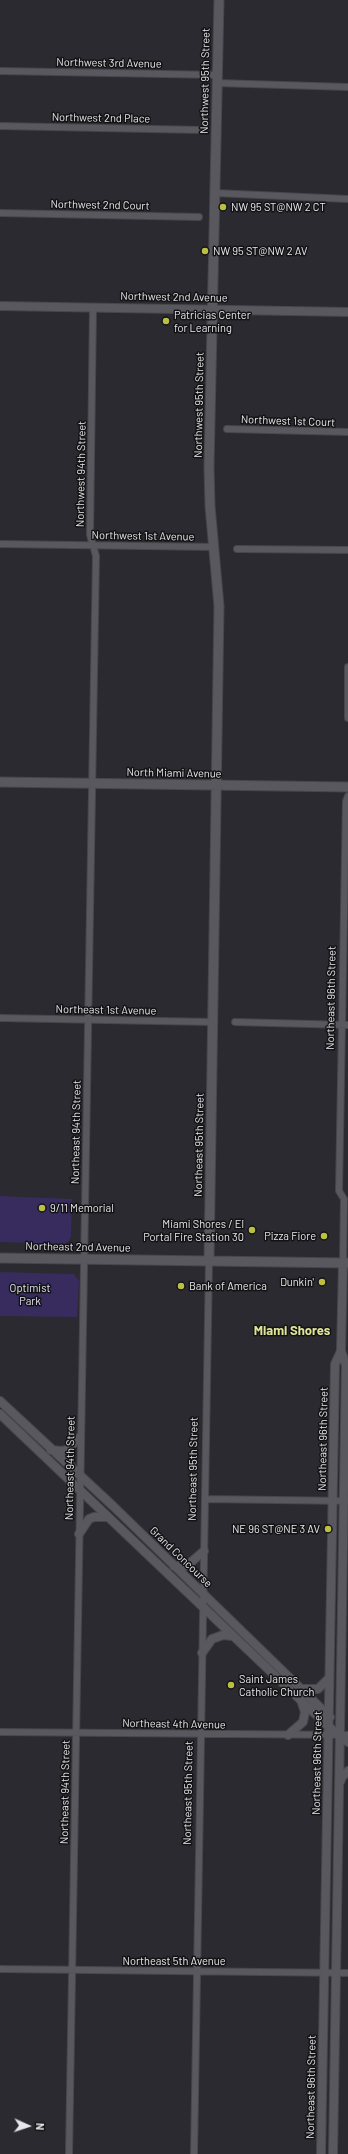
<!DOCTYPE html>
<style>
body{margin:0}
#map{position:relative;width:348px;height:2154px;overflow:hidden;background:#2b2a30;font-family:Barlow,sans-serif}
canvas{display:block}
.north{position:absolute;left:8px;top:2106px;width:40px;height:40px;-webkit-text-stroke:3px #131315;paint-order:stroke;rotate:93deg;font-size:11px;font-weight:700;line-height:16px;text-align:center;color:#e7e7eb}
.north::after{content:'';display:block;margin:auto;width:14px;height:18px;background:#e7e7eb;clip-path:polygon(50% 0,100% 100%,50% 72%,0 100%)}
</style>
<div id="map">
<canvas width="348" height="2154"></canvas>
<div class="north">N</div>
</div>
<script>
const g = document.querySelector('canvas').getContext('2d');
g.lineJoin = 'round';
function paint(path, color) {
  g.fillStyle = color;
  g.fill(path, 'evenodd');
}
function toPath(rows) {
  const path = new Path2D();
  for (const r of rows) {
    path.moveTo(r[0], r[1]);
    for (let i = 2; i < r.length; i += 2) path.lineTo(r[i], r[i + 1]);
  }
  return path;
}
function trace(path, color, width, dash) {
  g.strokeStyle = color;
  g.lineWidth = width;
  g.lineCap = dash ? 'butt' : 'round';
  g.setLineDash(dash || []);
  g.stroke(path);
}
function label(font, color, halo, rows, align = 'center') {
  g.font = font + ' Barlow,sans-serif';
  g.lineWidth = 3;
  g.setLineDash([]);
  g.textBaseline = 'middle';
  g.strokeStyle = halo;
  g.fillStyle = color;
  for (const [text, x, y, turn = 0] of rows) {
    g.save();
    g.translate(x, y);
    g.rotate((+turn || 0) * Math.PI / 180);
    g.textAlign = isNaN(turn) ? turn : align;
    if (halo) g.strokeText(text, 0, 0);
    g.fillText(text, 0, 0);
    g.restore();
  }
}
paint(toPath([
 [0,1196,72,1199,71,1236,69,1241,65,1244,0,1242],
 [0,1272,74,1274,79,1281,77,1317,0,1316]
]), '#372c5d');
const minor = toPath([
 [0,71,218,75],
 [217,83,348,87],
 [0,126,202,130],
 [215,193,348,199],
 [0,213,199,217],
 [227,429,348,432],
 [0,544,214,547],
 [237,549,348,550],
 [348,667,348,718],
 [0,1018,212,1022],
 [235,1022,348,1025],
 [343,1263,344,1199,339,1191,346,801,348,796],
 [205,1499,348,1501],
 [0,1732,348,1735],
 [0,1969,348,1973],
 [69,2154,96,556,90,535,93,307],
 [194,2154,209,1261]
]);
const tertiary = toPath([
 [0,306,348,312],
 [0,1401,113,1506,330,1717],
 [0,1414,329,1727,348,1742],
 [51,1450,62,1451,67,1450,80,1437],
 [79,1534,89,1519,94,1517,107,1517],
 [174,1566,185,1566,190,1563,204,1551],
 [202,1653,212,1639,223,1635,232,1636],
 [301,1689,318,1689,329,1678],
 [288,1735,303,1722,305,1712,302,1703],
 [340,1782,342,1777,348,1771],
 [321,2154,335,1364,341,1351],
 [333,2154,346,1365,341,1351,343,1263]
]);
const secondary = toPath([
 [0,782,348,787],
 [0,1258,348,1263],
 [209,1261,219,606,210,506,209,467,219,0]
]);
trace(minor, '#46464b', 8);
trace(tertiary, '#46464b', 10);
trace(secondary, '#46464b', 11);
trace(minor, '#59585e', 6);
trace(tertiary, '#59585e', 8);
trace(secondary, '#59585e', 9);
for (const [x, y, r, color] of [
 [223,207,4,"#bbc045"],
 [205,251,4,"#bbc045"],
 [166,321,4,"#bbc045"],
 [42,1208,4,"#bbc045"],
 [252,1230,4,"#bbc045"],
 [324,1236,4,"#bbc045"],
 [322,1282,4,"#bbc045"],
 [181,1286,4,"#bbc045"],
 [328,1529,4,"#bbc045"],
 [231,1685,4,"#bbc045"]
]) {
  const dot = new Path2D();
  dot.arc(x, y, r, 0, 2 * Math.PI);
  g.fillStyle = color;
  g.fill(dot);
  trace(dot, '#131315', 1.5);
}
label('11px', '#e7e7eb', '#131315', [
 ["Northwest 3rd Avenue",109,63,1],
 ["Northwest 95th Street",205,81,-89],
 ["Northwest 2nd Place",101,118,1],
 ["Northwest 2nd Court",100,205,1],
 ["Northwest 2nd Avenue",174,297,1],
 ["Northwest 95th Street",199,405,-89],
 ["Northwest 1st Court",288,421,2],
 ["Northwest 94th Street",81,474,-89],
 ["Northwest 1st Avenue",143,536,1],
 ["North Miami Avenue",174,773,1],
 ["Northeast 96th Street",331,998,-89],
 ["Northeast 1st Avenue",106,1010,1],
 ["Northeast 94th Street",76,1132,-89],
 ["Northeast 95th Street",199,1145,-89],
 ["Northeast 2nd Avenue",78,1247,1],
 ["Northeast 96th Street",323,1439,-89],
 ["Northeast 94th Street",70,1468,-89],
 ["Northeast 95th Street",193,1469,-89],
 ["Grand Concourse",181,1557,44],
 ["Northeast 4th Avenue",174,1724,1],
 ["Northeast 96th Street",317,1763,-89],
 ["Northeast 94th Street",65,1792,-89],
 ["Northeast 95th Street",188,1793,-89],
 ["Northeast 5th Avenue",174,1961],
 ["Northeast 96th Street",311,2087,-89]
]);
label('11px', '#e7e7eb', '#131315', [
 ["NW 95 ST@NW 2 CT",231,207],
 ["NW 95 ST@NW 2 AV",213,251],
 ["Patricias Center",174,315],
 ["for Learning",174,328],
 ["9/11 Memorial",50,1208],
 ["Miami Shores / El",244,1224,"right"],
 ["Portal Fire Station 30",244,1237,"right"],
 ["Pizza Fiore",316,1236,"right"],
 ["Dunkin'",314,1282,"right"],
 ["Bank of America",189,1286],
 ["NE 96 ST@NE 3 AV",320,1529,"right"],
 ["Saint James",239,1679],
 ["Catholic Church",239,1692]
], 'left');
label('11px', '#e4e1f5', '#131315', [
 ["Optimist",30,1288],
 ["Park",30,1301]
]);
label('bold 13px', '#dfe496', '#131315', [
 ["Miami Shores",292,1331]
]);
</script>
